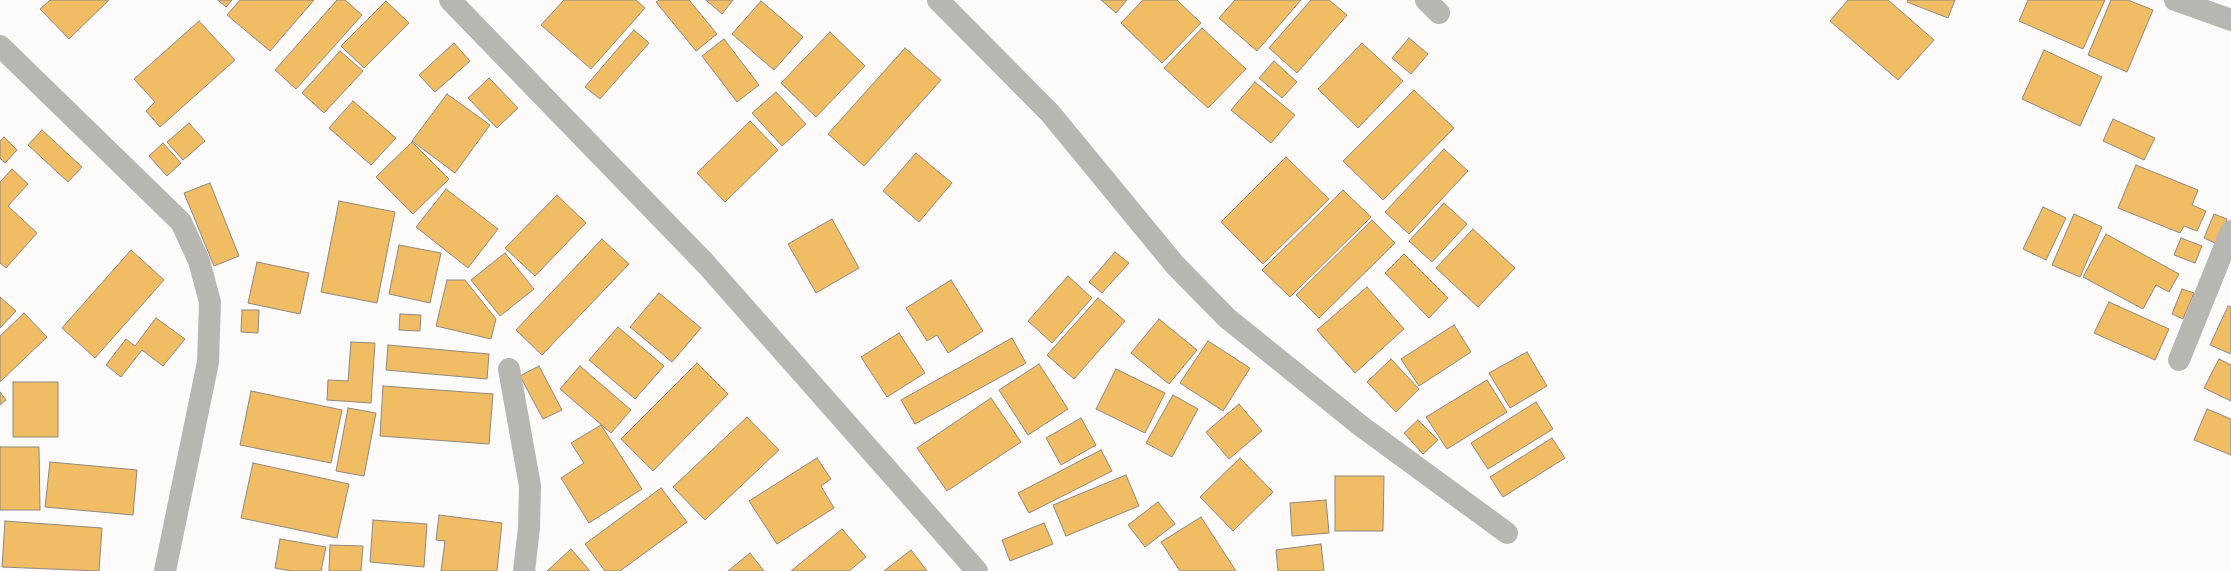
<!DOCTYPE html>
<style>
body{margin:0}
canvas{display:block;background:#fdfbfa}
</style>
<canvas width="2231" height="571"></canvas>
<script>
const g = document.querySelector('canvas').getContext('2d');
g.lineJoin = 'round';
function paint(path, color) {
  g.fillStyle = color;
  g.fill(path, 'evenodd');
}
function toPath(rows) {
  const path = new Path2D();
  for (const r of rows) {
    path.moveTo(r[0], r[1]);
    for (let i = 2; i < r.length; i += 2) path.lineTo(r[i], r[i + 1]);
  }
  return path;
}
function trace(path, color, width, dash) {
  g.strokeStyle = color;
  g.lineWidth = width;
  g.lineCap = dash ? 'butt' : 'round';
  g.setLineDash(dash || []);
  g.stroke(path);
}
const building = toPath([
 [50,0,109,0,69,39,40,9,50,0],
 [218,0,232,0,226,7,218,0],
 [240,0,314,0,270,51,227,15,240,0],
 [337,0,345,0,362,15,296,89,275,70,337,0],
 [564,0,636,0,645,8,591,69,541,25,564,0],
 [659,0,689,0,717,34,696,51,656,2,659,0],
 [706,0,733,0,722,14,706,0],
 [1101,0,1127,0,1116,13,1101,0],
 [1143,0,1177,0,1201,23,1162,63,1121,23,1143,0],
 [1235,0,1301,0,1257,51,1219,18,1235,0],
 [1311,0,1329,0,1347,15,1297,73,1269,48,1311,0],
 [1848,0,1888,0,1934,40,1898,80,1830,21,1848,0],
 [1908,0,1955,0,1948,18,1907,2,1908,0],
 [2028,0,2105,0,2083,49,2019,21,2028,0],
 [2111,0,2128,0,2153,10,2127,72,2088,55,2111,0],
 [386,1,409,23,364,68,341,46,386,1],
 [761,1,803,37,774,70,732,34,761,1],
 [199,21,235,60,160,127,146,111,155,102,134,79,199,21],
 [1202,28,1246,69,1208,108,1164,68,1202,28],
 [634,30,649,43,600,99,585,87,634,30],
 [830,32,865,66,816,117,781,83,830,32],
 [1409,38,1428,54,1411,74,1392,58,1409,38],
 [724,39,759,85,737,102,702,56,724,39],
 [454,43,470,61,435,92,419,75,454,43],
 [1362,43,1403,81,1358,128,1318,89,1362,43],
 [905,48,941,80,864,166,828,134,905,48],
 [2044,50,2102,77,2080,126,2022,99,2044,50],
 [340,51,363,71,324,113,302,93,340,51],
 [1274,61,1297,82,1282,98,1259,78,1274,61],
 [489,78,518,108,497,128,468,98,489,78],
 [1255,82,1295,115,1271,143,1231,110,1255,82],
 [1414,90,1454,128,1383,200,1343,161,1414,90],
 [776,92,806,124,782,146,752,113,776,92],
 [447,94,490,125,455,173,412,141,447,94],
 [353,101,396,138,371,165,329,128,353,101],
 [2113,119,2155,138,2144,160,2103,141,2113,119],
 [750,121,778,150,725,202,697,173,750,121],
 [189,123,205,141,183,160,167,142,189,123],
 [42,130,82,167,68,182,28,145,42,130],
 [4,137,17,150,5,163,0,158,0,141,4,137],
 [412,142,449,179,413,214,376,177,412,142],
 [163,143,181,163,167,176,149,156,163,143],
 [1444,149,1468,171,1409,234,1385,212,1444,149],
 [916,153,952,183,919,222,883,191,916,153],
 [1286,157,1329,199,1263,264,1221,222,1286,157],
 [2136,165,2198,190,2192,205,2206,211,2197,231,2184,226,2180,233,2118,208,2136,165],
 [12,169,28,184,8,206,37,233,6,268,0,263,0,182,12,169],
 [210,183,239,256,214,266,184,193,210,183],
 [446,189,498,229,468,268,416,227,446,189],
 [1343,190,1371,217,1290,297,1262,270,1343,190],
 [557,195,586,223,535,276,505,248,557,195],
 [339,201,395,212,377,303,321,292,339,201],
 [1444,203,1467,224,1432,262,1409,241,1444,203],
 [2043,207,2066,218,2046,260,2023,249,2043,207],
 [2074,214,2102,227,2080,277,2052,265,2074,214],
 [2214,214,2227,219,2217,244,2204,238,2214,214],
 [832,219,859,268,816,293,788,244,832,219],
 [1372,220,1395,243,1319,318,1296,295,1372,220],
 [1473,229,1515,268,1478,307,1436,268,1473,229],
 [2106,234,2179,274,2169,292,2156,285,2143,309,2083,277,2106,234],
 [2181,238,2202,246,2195,263,2174,255,2181,238],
 [602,239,629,264,542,355,516,330,602,239],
 [399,245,441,253,430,303,389,294,399,245],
 [131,250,164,280,95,358,62,328,131,250],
 [1115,252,1129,263,1102,293,1089,282,1115,252],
 [505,253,534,289,500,316,471,280,505,253],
 [1404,254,1448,298,1429,318,1385,273,1404,254],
 [257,262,309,273,300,314,248,303,257,262],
 [1068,276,1092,298,1052,343,1028,321,1068,276],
 [447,280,465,280,496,319,491,339,436,326,447,280],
 [951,280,983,331,948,353,937,335,927,341,906,308,951,280],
 [1367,287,1404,329,1355,373,1317,330,1367,287],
 [2182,289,2194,293,2183,319,2172,314,2182,289],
 [659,293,701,328,672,362,630,327,659,293],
 [0,297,16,311,0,328,0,297],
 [1098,298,1125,321,1074,379,1047,355,1098,298],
 [2109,302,2169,329,2155,360,2094,333,2109,302],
 [2228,306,2231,307,2231,354,2210,345,2228,306],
 [242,310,259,310,258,333,241,332,242,310],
 [24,313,47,337,0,382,0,336,24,313],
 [400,314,421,315,420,331,399,330,400,314],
 [156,318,185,339,163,366,142,350,121,377,106,365,126,339,135,346,156,318],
 [1159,319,1197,350,1169,384,1131,353,1159,319],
 [1454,325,1471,352,1419,386,1401,359,1454,325],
 [618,327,664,366,635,399,589,360,618,327],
 [899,333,925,373,887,397,861,357,899,333],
 [1012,338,1026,363,915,424,901,400,1012,338],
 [1208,341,1250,368,1223,411,1180,383,1208,341],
 [351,342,375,343,371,403,327,400,328,380,348,381,351,342],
 [388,345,489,354,487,379,386,370,388,345],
 [1527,352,1547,386,1510,408,1489,373,1527,352],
 [1391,359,1419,389,1396,412,1367,382,1391,359],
 [2219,359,2231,365,2231,401,2204,388,2219,359],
 [697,363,728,394,653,471,621,439,697,363],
 [1039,364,1068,409,1028,435,999,390,1039,364],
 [539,366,562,410,543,419,520,376,539,366],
 [580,366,631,410,611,433,560,389,580,366],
 [1116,369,1165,393,1145,433,1096,409,1116,369],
 [1487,380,1507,412,1447,449,1426,417,1487,380],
 [13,382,58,382,58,437,13,437,13,382],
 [383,386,493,394,489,444,380,436,383,386],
 [251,391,342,410,331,463,240,445,251,391],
 [0,392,6,400,0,405,0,392],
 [1173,395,1198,409,1172,457,1146,443,1173,395],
 [991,398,1021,442,947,491,917,448,991,398],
 [1536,402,1553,429,1488,469,1471,443,1536,402],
 [1239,404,1262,431,1229,459,1206,432,1239,404],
 [348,408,376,413,364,476,336,471,348,408],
 [2207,409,2231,419,2231,455,2194,440,2207,409],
 [747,417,779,450,705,520,673,487,747,417],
 [1081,418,1096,445,1061,465,1046,438,1081,418],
 [1418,420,1438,440,1423,454,1404,433,1418,420],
 [601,425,642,489,589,523,561,478,584,463,571,443,601,425],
 [1552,438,1565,458,1503,497,1490,477,1552,438],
 [0,447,39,447,40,510,0,510,0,447],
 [1101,450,1112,471,1029,513,1018,493,1101,450],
 [817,458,831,479,821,486,834,508,777,544,749,501,817,458],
 [1240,458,1273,492,1233,531,1200,497,1240,458],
 [50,462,137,470,133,515,45,507,50,462],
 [253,463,349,484,337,538,241,518,253,463],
 [1126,475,1139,506,1066,536,1053,505,1126,475],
 [1335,476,1384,476,1383,531,1335,531,1335,476],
 [661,488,687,522,620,571,605,571,585,544,661,488],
 [1326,500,1329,533,1292,536,1290,503,1326,500],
 [1158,502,1175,524,1145,547,1128,525,1158,502],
 [439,515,502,523,497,571,441,571,445,541,436,540,439,515],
 [1201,517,1236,571,1180,571,1161,542,1201,517],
 [373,520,427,524,424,567,370,562,373,520],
 [5,521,102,528,99,571,2,567,5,521],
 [1044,523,1053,544,1010,561,1002,540,1044,523],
 [842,529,866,557,849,571,791,571,842,529],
 [280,539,326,547,321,571,291,571,275,568,280,539],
 [1321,544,1324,571,1278,571,1276,550,1321,544],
 [330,545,363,546,361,571,329,571,330,545],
 [571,549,590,571,547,571,571,549],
 [911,550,927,571,884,571,911,550],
 [750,553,764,571,728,571,750,553]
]);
paint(building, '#f0bc64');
trace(building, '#8e8880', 1);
trace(toPath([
 [450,0,705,263,977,571],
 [938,0,1050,113,1175,265,1227,318,1361,426,1507,533],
 [1426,0,1439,13],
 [2175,0,2231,20],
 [0,46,181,222,199,261,210,302,208,362,165,571],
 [2179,360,2231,231],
 [509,369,530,486,529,528,524,571]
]), '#b7b6b1', 22);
</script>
